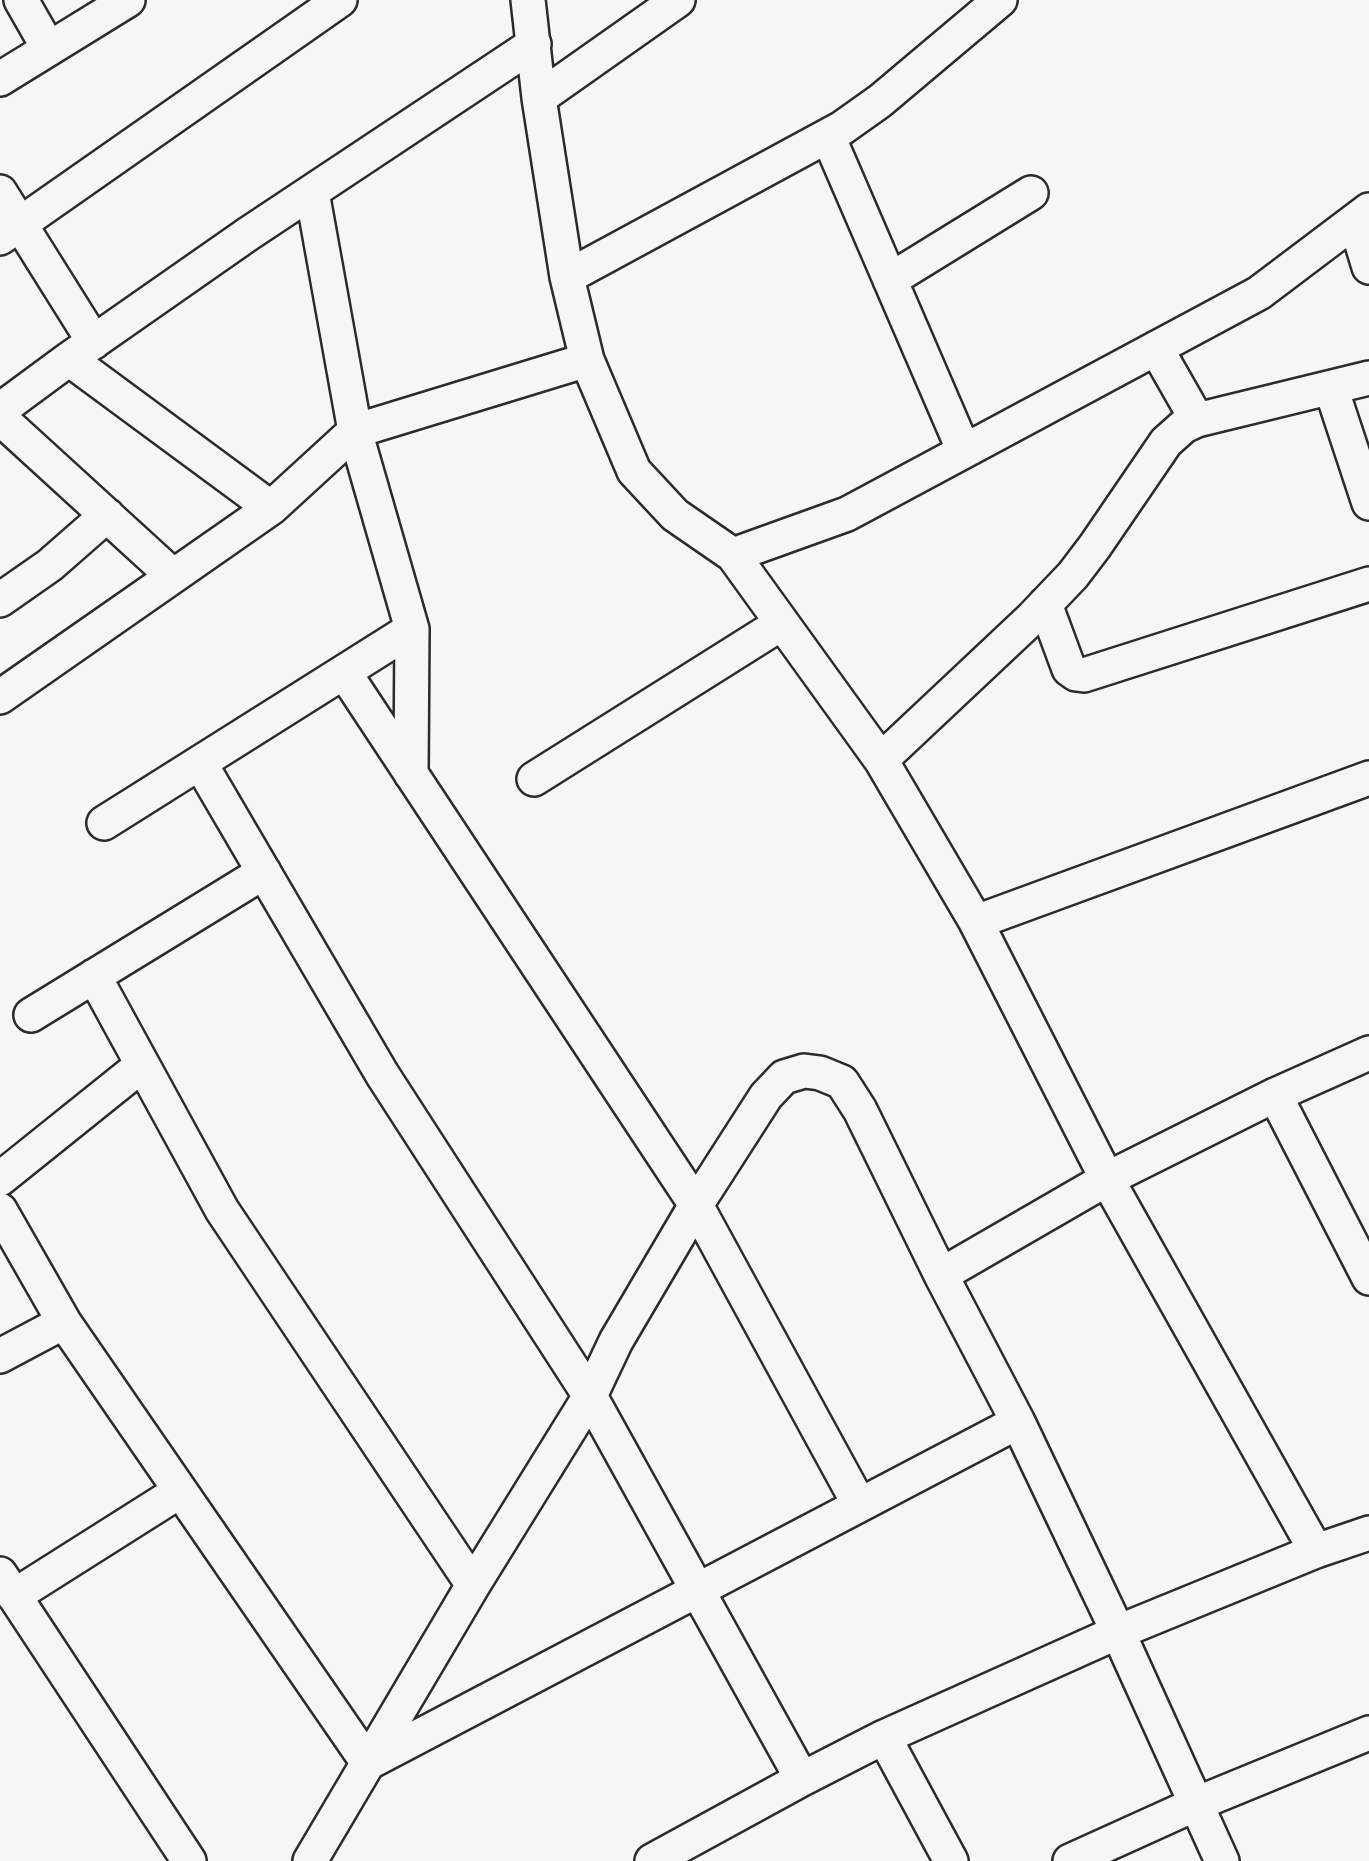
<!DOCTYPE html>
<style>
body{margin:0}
canvas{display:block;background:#f6f6f2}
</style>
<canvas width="1369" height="1861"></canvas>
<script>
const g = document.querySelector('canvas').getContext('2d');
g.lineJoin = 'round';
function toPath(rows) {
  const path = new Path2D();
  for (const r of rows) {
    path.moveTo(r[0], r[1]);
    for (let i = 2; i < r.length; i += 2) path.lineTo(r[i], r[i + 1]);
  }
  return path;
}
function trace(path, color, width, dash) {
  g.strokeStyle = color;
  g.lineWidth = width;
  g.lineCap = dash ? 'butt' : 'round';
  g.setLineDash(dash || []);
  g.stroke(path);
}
const minor = toPath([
 [21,0,49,49],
 [528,0,539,98,567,277,587,360,634,471,675,515,733,555,881,760,976,922,1107,1179,1316,1551],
 [0,79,128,0],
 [539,98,678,0],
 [828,136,964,451],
 [0,192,94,342],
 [312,192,355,431,412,629,411,774],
 [1355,221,1369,267],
 [0,238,340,0],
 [567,277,842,128,880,101,1000,0],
 [890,280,1031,193],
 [1156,348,1197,420],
 [69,359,271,508],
 [1331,388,1369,503],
 [0,410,69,359,248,234,534,44],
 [0,418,173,576],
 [733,555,847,514,1259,293,1369,210],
 [0,600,50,565,107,515],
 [1045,604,1069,669,1076,674,1084,675,1369,584],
 [344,672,696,1205,859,1504],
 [0,697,271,508,355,431,587,360],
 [881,760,1032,618,1073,575,1095,546,1166,442,1184,426,1197,420,1369,378],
 [200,763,382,1074,590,1396,802,1779],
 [534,779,782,623],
 [104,823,412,629],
 [976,922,1369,778],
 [94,976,222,1210,473,1585],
 [31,1015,264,872],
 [1275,1095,1369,1278],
 [0,1179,142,1065],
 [0,1210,64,1322,368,1763,1018,1422],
 [941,1275,1107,1179,1275,1095,1369,1053],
 [0,1356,64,1322],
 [0,1574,189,1861],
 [14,1596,180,1491],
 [884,1737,951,1861],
 [310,1861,473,1585,590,1396,616,1341,696,1205,766,1096,784,1077,804,1071,820,1073,842,1082,860,1110,941,1275,1018,1422,1118,1632,1222,1861],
 [652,1861,802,1779,884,1737,1118,1632,1316,1551,1369,1533],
 [1070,1861,1196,1804,1369,1733]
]);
trace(minor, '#2b2b2b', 38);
trace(minor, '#f6f6f2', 33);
</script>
